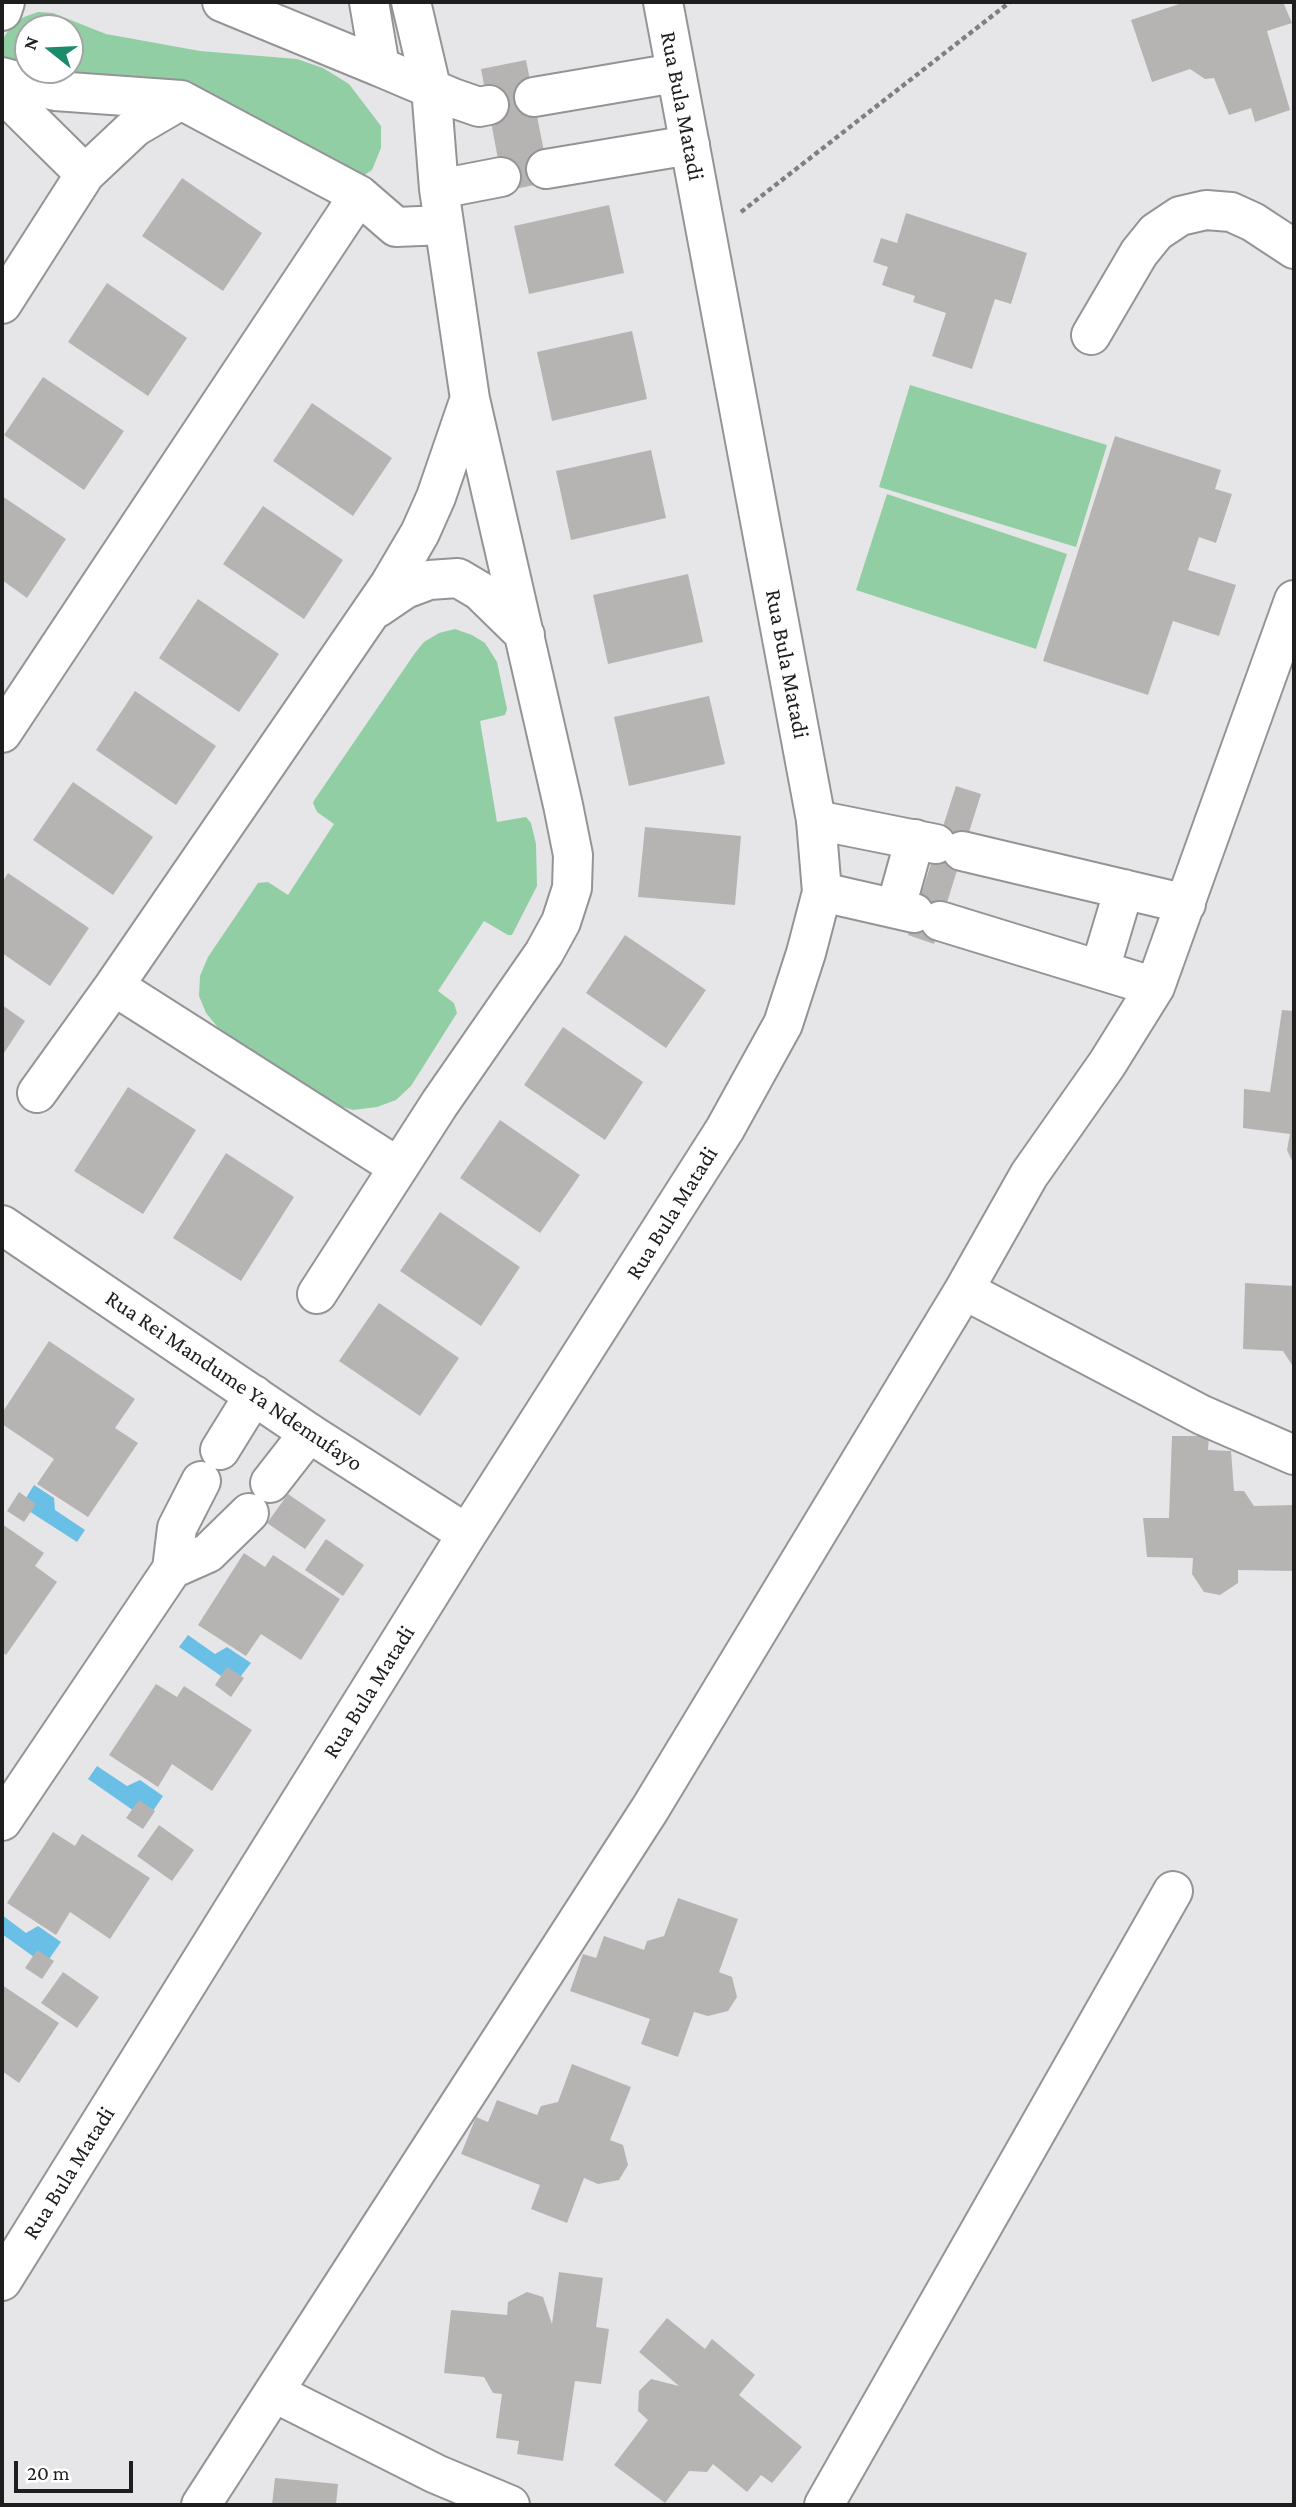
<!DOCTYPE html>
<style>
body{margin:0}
#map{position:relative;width:1296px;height:2507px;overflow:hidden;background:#e6e6e8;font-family:"Crimson Pro",serif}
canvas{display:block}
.frame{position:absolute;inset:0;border:4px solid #1e1e1f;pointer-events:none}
.north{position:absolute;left:14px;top:14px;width:70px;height:70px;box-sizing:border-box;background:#fff;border:2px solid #a5a5a5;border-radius:50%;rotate:288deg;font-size:19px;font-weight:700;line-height:28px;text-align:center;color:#1e1e1f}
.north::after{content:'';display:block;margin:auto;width:24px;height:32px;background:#1c8b6a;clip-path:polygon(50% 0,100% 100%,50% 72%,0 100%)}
.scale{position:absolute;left:14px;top:2461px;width:119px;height:32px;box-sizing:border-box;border:4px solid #1e1e1f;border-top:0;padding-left:9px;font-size:21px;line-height:24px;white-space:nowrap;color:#1e1e1f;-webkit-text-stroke:5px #fff;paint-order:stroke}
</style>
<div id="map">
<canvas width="1296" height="2507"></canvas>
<div class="frame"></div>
<div class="north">N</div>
<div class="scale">20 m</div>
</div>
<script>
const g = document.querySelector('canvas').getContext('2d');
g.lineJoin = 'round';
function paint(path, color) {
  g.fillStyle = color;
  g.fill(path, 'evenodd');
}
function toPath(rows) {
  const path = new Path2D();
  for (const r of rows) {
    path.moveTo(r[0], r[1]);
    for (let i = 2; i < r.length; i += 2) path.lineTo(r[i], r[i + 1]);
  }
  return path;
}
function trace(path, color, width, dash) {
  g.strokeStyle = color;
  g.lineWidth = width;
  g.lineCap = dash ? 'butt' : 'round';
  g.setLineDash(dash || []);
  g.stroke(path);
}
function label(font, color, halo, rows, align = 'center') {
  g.font = font + ' "Crimson Pro",serif';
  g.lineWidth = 5;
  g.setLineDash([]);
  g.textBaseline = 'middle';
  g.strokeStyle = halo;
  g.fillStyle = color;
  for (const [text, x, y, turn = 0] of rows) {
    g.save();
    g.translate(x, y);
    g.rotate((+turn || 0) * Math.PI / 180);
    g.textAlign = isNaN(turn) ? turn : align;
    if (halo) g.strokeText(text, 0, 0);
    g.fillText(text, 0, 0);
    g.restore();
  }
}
paint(toPath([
 [38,12,53,13,106,34,200,51,297,59,323,68,349,84,381,126,381,148,372,170,354,182,228,110,2,77,3,39,11,26,24,17],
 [28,28,70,28,70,70,28,70],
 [910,385,1107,445,1076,547,879,487],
 [887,494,1067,554,1036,649,856,590],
 [455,629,472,635,485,643,497,662,507,709,505,715,480,721,497,822,526,817,531,823,536,844,537,886,512,935,508,935,484,921,438,991,454,1003,457,1013,411,1086,396,1100,377,1107,353,1110,326,1102,220,1030,206,1013,199,996,200,976,208,957,258,883,268,882,288,895,334,824,317,812,313,803,315,799,415,653,424,642,439,633]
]), '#91cea3');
paint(toPath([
 [34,1485,54,1498,55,1510,85,1530,77,1542,21,1506],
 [188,1635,215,1654,227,1647,251,1663,234,1685,179,1647],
 [97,1766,127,1786,140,1780,163,1796,147,1820,88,1779],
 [2,1915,26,1933,38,1926,61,1942,45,1965,2,1934]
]), '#69bfe5');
paint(toPath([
 [1185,2,1283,2,1292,23,1267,31,1290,110,1255,122,1251,108,1229,115,1214,78,1205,79,1190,69,1152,82,1131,20],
 [526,60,550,182,504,191,481,69],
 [182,178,262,233,223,291,142,236],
 [609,205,624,273,529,294,514,226],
 [906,213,1027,253,1011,304,995,299,972,369,932,356,946,313,913,302,915,296,882,285,888,267,873,262,881,238,897,243],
 [107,283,187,338,148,396,68,342],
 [632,331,647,399,552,421,537,352],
 [43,377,124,431,84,490,4,435],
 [312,403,392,458,353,516,273,461],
 [1115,436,1221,470,1215,489,1232,494,1216,543,1199,537,1188,570,1236,585,1219,636,1173,621,1148,695,1043,661],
 [651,450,666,518,571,540,556,471],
 [2,496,66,539,27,598,2,580],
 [263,506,343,560,304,619,223,564],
 [688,574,703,642,608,664,593,595],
 [198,599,279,654,239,712,159,658],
 [135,691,216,746,176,805,96,750],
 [709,696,725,764,629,786,614,717],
 [73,782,153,837,113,895,33,840],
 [956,786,981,794,934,944,908,935],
 [645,827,741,836,735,905,638,897],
 [8,873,89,928,50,986,2,953,2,883],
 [625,935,706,990,666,1048,586,993],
 [2,1005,25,1021,2,1056],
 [1282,1010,1294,1011,1294,1165,1287,1150,1290,1134,1243,1128,1244,1089,1270,1092],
 [563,1027,643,1082,605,1140,524,1085],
 [128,1087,196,1130,143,1214,74,1171],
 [500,1120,580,1175,540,1233,460,1178],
 [226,1153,294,1197,241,1281,173,1238],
 [440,1212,520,1267,481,1326,400,1271],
 [1245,1283,1294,1286,1294,1368,1283,1351,1243,1349],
 [379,1303,459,1358,420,1416,339,1361],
 [49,1341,135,1399,115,1428,138,1443,88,1517,37,1484,54,1459,2,1424,2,1413],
 [1172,1436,1209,1436,1208,1450,1231,1451,1234,1491,1244,1491,1254,1506,1294,1505,1294,1571,1238,1570,1238,1583,1220,1595,1204,1592,1192,1574,1193,1558,1147,1557,1143,1518,1169,1518],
 [19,1492,36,1504,24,1522,7,1511],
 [288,1494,326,1520,305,1549,267,1523],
 [2,1524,44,1553,35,1566,57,1582,6,1655,2,1652],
 [326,1539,364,1565,343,1596,305,1570],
 [244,1553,265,1567,273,1555,340,1599,301,1660,261,1634,246,1656,198,1625],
 [227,1667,244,1678,231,1697,215,1685],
 [156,1684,177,1697,184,1686,252,1730,212,1791,172,1764,158,1787,109,1755],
 [139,1800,155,1811,143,1829,126,1818],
 [159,1825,194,1850,172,1881,137,1856],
 [53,1832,75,1846,82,1834,150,1878,110,1939,70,1912,56,1935,7,1903],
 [678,1898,738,1919,719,1972,732,1977,737,1997,728,2011,708,2016,694,2012,678,2057,641,2044,650,2019,570,1991,583,1954,596,1958,604,1936,644,1950,647,1941,664,1936],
 [37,1950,54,1961,42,1979,25,1968],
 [63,1972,99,1997,77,2028,41,2003],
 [2,1985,59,2023,19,2083,2,2071],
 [572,2064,631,2087,610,2140,623,2145,628,2165,619,2180,598,2184,584,2178,567,2223,531,2209,540,2185,461,2154,476,2117,488,2122,497,2100,537,2115,541,2106,558,2102],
 [559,2272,603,2278,596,2327,609,2329,601,2384,575,2381,563,2461,517,2454,519,2441,496,2438,502,2394,493,2393,484,2377,444,2373,451,2310,507,2315,508,2302,527,2292,543,2297,552,2324],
 [667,2318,705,2349,712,2339,755,2375,739,2395,802,2447,772,2483,761,2475,747,2492,713,2464,707,2472,689,2471,665,2503,614,2465,648,2420,638,2411,639,2391,651,2379,679,2386,639,2352],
 [275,2478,338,2484,336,2505,272,2505]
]), '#b6b4b3');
const minor = toPath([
 [222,2,380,67],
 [369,2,380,67,453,98,479,107,489,105],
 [2,11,5,2],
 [2,77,55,91,181,100,359,195,396,227,444,225],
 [2,92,85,174],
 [534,97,675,73],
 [546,169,690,145],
 [439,189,501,177],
 [2,304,85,174,135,127,181,100],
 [1091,335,1139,253,1156,232,1180,216,1206,210,1231,212,1253,222,1294,249],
 [377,608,405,589,429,580,458,578,480,591,525,635],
 [2,733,359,195],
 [816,820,936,844],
 [962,851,1186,904],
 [822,892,914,913],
 [896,907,915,839],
 [940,921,1155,987],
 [1100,969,1124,889],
 [114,986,398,1167],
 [37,1093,114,986,390,584,420,533,436,497,469,401],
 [964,1290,1202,1415,1294,1455],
 [317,1294,440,1103,544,953,561,922,572,888,573,855,563,805,470,399,439,189,431,87,411,2],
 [220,1450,254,1395],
 [270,1483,309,1433],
 [172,1569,208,1553,249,1513],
 [2,1821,172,1569,177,1528,201,1481],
 [275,2393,436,2474,510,2505],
 [201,2505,650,1809,964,1290,1029,1175,1107,1064,1155,987,1294,600],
 [824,2505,1173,1891]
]);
const tertiary = toPath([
 [2,1225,309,1433,467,1534],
 [2,2281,467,1534,725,1129,783,1024,806,953,822,892,816,820,663,2]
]);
trace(minor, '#949496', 42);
trace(tertiary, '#949496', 42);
trace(toPath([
 [741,212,1010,2]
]), '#808081', 4.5, [5, 3.5]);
trace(minor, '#fff', 38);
trace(tertiary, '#fff', 38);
label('23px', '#1e1e1f', '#fff', [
 ["Rua Bula Matadi",682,106,79],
 ["Rua Bula Matadi",787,664,79],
 ["Rua Bula Matadi",672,1213,-58],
 ["Rua Rei Mandume Ya Ndemufayo",234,1381,34],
 ["Rua Bula Matadi",369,1692,-58],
 ["Rua Bula Matadi",69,2173,-58]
]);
</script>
